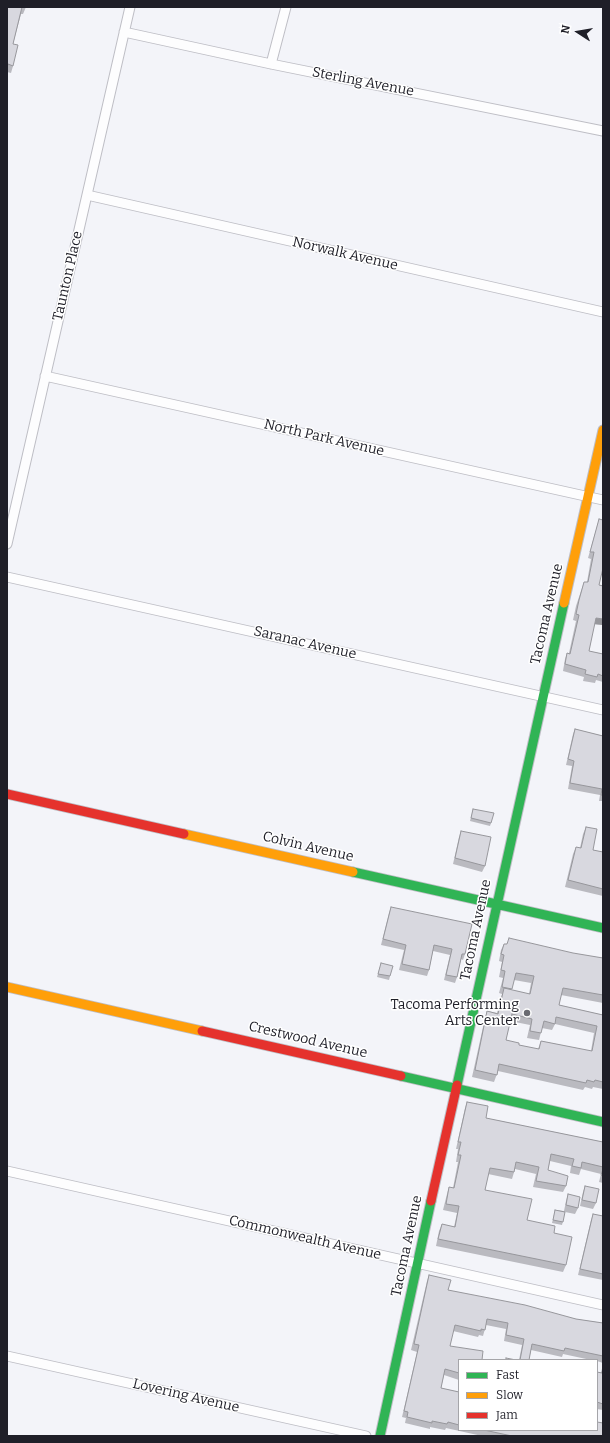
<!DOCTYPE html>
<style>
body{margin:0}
#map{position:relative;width:610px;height:1443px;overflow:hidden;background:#f3f4f9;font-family:Bitter,serif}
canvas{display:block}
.frame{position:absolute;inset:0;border:8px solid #1f1f28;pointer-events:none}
.legend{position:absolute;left:458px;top:1359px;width:140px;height:72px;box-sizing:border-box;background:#fff;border:1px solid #a5a5a9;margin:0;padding:5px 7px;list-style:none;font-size:12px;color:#1f1f28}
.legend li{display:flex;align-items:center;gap:8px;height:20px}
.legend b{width:20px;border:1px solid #a5a5a9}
.north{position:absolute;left:558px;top:12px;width:40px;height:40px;-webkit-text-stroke:3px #fff;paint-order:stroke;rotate:282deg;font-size:11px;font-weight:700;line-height:16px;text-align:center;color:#1f1f28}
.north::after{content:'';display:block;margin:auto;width:14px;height:18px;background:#1f1f28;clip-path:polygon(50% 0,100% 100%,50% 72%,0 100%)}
</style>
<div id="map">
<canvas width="610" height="1443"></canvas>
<div class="frame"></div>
<ul class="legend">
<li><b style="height:5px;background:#30b455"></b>Fast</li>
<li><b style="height:5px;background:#ff9f0a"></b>Slow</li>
<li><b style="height:5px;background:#e5322d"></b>Jam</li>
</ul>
<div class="north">N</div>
</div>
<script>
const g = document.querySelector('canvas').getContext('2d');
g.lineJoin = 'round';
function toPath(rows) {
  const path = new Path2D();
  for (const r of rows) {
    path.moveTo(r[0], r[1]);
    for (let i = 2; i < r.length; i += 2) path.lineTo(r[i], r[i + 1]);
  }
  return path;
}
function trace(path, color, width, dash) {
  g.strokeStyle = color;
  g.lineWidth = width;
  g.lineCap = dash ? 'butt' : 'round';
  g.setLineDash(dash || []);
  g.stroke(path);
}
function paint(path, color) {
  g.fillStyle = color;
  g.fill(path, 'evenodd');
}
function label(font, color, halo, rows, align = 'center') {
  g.font = font + ' Bitter,serif';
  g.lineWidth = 3;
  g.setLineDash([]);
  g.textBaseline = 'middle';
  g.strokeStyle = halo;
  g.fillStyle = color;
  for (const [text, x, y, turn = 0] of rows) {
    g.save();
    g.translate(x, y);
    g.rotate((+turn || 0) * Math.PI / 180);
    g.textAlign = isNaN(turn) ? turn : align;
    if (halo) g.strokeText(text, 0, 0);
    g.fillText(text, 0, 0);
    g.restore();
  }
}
const street = toPath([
 [124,32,271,64,603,131],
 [271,64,286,7],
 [87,195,603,312],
 [45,376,603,500],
 [7,544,130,7],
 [7,577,603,710],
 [7,1171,603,1305],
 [7,1356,366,1436]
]);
const fast = toPath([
 [353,872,603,928],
 [401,1076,603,1122],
 [457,1085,564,603],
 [380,1436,431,1201]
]);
const slow = toPath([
 [564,603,603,430],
 [184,834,353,872],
 [7,987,202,1031]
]);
const jam = toPath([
 [7,794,184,834],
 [202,1031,401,1076],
 [431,1201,457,1085]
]);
trace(street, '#bebec5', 11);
trace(fast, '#bebec5', 11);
trace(slow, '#bebec5', 11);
trace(jam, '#bebec5', 11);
trace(street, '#fdfdfe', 9);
trace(fast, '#30b455', 9);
trace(slow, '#ff9f0a', 9);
trace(jam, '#e5322d', 9);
paint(toPath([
 [7,7,26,7,23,14,21,14,13,44,13,66,11,73,7,72],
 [599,519,599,585,603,586,603,625,594,624,589,651,603,654,603,682,596,680,595,683,583,681,584,677,563,671,565,659,567,653,569,653,576,621,573,620,576,606,584,582,587,582,591,559,588,558],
 [575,729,603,736,603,801,599,801,600,795,568,789,572,766,566,765,573,734],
 [473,809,491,823,490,826,470,821],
 [586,827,593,850,603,852,603,896,565,887,573,854,576,847,580,848,583,834],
 [461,831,485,866,482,872,453,864,459,837],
 [391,907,465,954,463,960,461,959,457,977,455,983,444,980,450,955,433,951,429,970,427,976,399,970,404,950,381,945,389,913],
 [504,944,603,958,603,1003,561,995,559,1005,603,1015,603,1089,593,1087,592,1089,585,1087,583,1090,498,1071,494,1082,472,1077,485,1018,487,1011,497,1013,502,994,499,993,503,978,499,977,502,962,499,961,501,950],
 [514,980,531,983,529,994,511,990],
 [510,1021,530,1025,527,1038,539,1040,542,1028,552,1030,555,1024,594,1033,591,1051,541,1041,538,1049,519,1045,506,1040],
 [381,963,390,976,389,980,377,977],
 [467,1102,486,1118,603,1142,603,1183,599,1182,601,1174,581,1169,579,1175,570,1173,571,1166,550,1161,548,1170,566,1186,563,1192,533,1187,536,1174,515,1169,512,1179,488,1174,485,1190,527,1220,554,1233,566,1265,563,1272,436,1246,439,1231,442,1224,454,1227,457,1213,443,1210,447,1194,449,1187,453,1188,458,1162,456,1162,458,1149,456,1149,465,1108],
 [585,1186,596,1203,593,1209,580,1206,583,1192],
 [568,1194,578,1208,575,1214,565,1212,562,1225,552,1223,555,1210,564,1211,566,1201],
 [593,1214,603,1216,603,1280,578,1275,591,1220],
 [429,1275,448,1290,576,1319,603,1323,603,1363,597,1361,597,1360,591,1360,563,1354,562,1357,531,1350,529,1360,519,1360,522,1345,504,1341,506,1329,486,1325,483,1336,479,1335,478,1337,453,1331,450,1346,459,1360,459,1380,444,1375,441,1388,459,1392,459,1430,597,1430,603,1436,482,1436,446,1428,445,1430,430,1427,430,1429,405,1423,406,1418,402,1417,417,1352,411,1350,427,1281],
 [603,1364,603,1410,597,1409,597,1372,601,1373]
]), '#babac0');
paint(toPath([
 [596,618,603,619,603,625,593,624]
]), '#97979c');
const building = toPath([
 [7,7,22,7,13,44,18,45,13,66,8,64,7,68,7,7],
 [599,519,603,520,603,568,599,585,603,586,603,619,596,618,589,651,603,654,603,676,598,674,597,677,585,674,586,670,565,664,567,653,570,654,579,615,576,614,579,600,584,582,588,582,594,552,590,552,599,519],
 [575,729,603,736,603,795,601,795,602,789,570,783,574,761,568,759,575,729],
 [473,809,494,813,491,823,471,818,473,809],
 [586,827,597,829,593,850,603,852,603,889,568,880,576,847,581,848,586,827],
 [461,831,491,837,485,866,455,858,461,831],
 [391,907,472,924,465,954,462,954,457,977,446,975,452,949,434,945,429,970,402,964,406,945,383,939,391,907],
 [509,938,573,953,603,958,603,995,563,988,559,1005,603,1015,603,1082,595,1080,594,1082,587,1080,586,1083,499,1064,497,1075,475,1070,487,1011,498,1014,504,988,530,994,534,976,516,973,512,989,502,987,505,971,501,970,504,955,501,954,504,944,507,944,509,938],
 [512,1014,532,1019,530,1031,541,1033,544,1021,555,1024,556,1017,597,1026,592,1051,541,1041,539,1049,519,1045,519,1043,506,1040,512,1014],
 [381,963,393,966,390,976,378,974,381,963],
 [467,1102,488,1106,486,1118,603,1142,603,1167,582,1162,581,1168,572,1166,574,1159,551,1154,548,1170,568,1176,566,1186,536,1181,539,1167,516,1162,514,1172,490,1168,485,1190,532,1199,527,1220,555,1226,554,1233,572,1237,566,1265,438,1239,442,1224,455,1227,459,1206,446,1204,449,1187,454,1188,461,1155,458,1155,461,1142,458,1142,467,1102],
 [603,1169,603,1176,601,1175,603,1169],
 [585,1186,599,1189,596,1203,582,1200,585,1186],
 [568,1194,580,1197,578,1208,566,1205,568,1194],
 [555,1210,565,1212,563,1222,553,1220,555,1210],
 [593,1214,603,1216,603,1274,580,1269,593,1214],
 [429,1275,451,1280,448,1290,525,1305,576,1319,603,1323,603,1356,565,1348,564,1351,532,1344,529,1360,520,1360,524,1339,506,1335,508,1323,487,1319,485,1330,481,1329,481,1331,455,1325,450,1346,483,1351,482,1360,459,1360,459,1373,445,1369,441,1388,459,1392,459,1425,448,1422,447,1424,432,1421,432,1423,407,1417,408,1412,404,1411,419,1345,414,1344,429,1275],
 [506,1358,516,1360,506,1360,506,1358],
 [603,1368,603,1404,597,1402,597,1372,602,1373,603,1368],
 [597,1422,603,1423,603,1436,512,1436,484,1430,597,1430,597,1422]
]);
paint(building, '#d8d8df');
trace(building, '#97979c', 1);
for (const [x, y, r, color] of [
 [527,1013,4,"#696a71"]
]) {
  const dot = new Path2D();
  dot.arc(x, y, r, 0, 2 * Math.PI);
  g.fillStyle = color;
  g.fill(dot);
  trace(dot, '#fff', 1.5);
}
label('14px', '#1f1f28', '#fff', [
 ["Sterling Avenue",363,82,11],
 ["Norwalk Avenue",345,254,13],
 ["Taunton Place",68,276,-77],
 ["North Park Avenue",324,438,13],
 ["Tacoma Avenue",547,614,-77],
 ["Saranac Avenue",305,643,13],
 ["Colvin Avenue",308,847,13],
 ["Tacoma Avenue",476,930,-78],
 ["Crestwood Avenue",308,1040,13],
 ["Commonwealth Avenue",305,1238,13],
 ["Tacoma Avenue",407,1246,-78],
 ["Lovering Avenue",186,1396,13]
]);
label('14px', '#1f1f28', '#fff', [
 ["Tacoma Performing",519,1005],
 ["Arts Center",519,1021]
], 'right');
</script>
